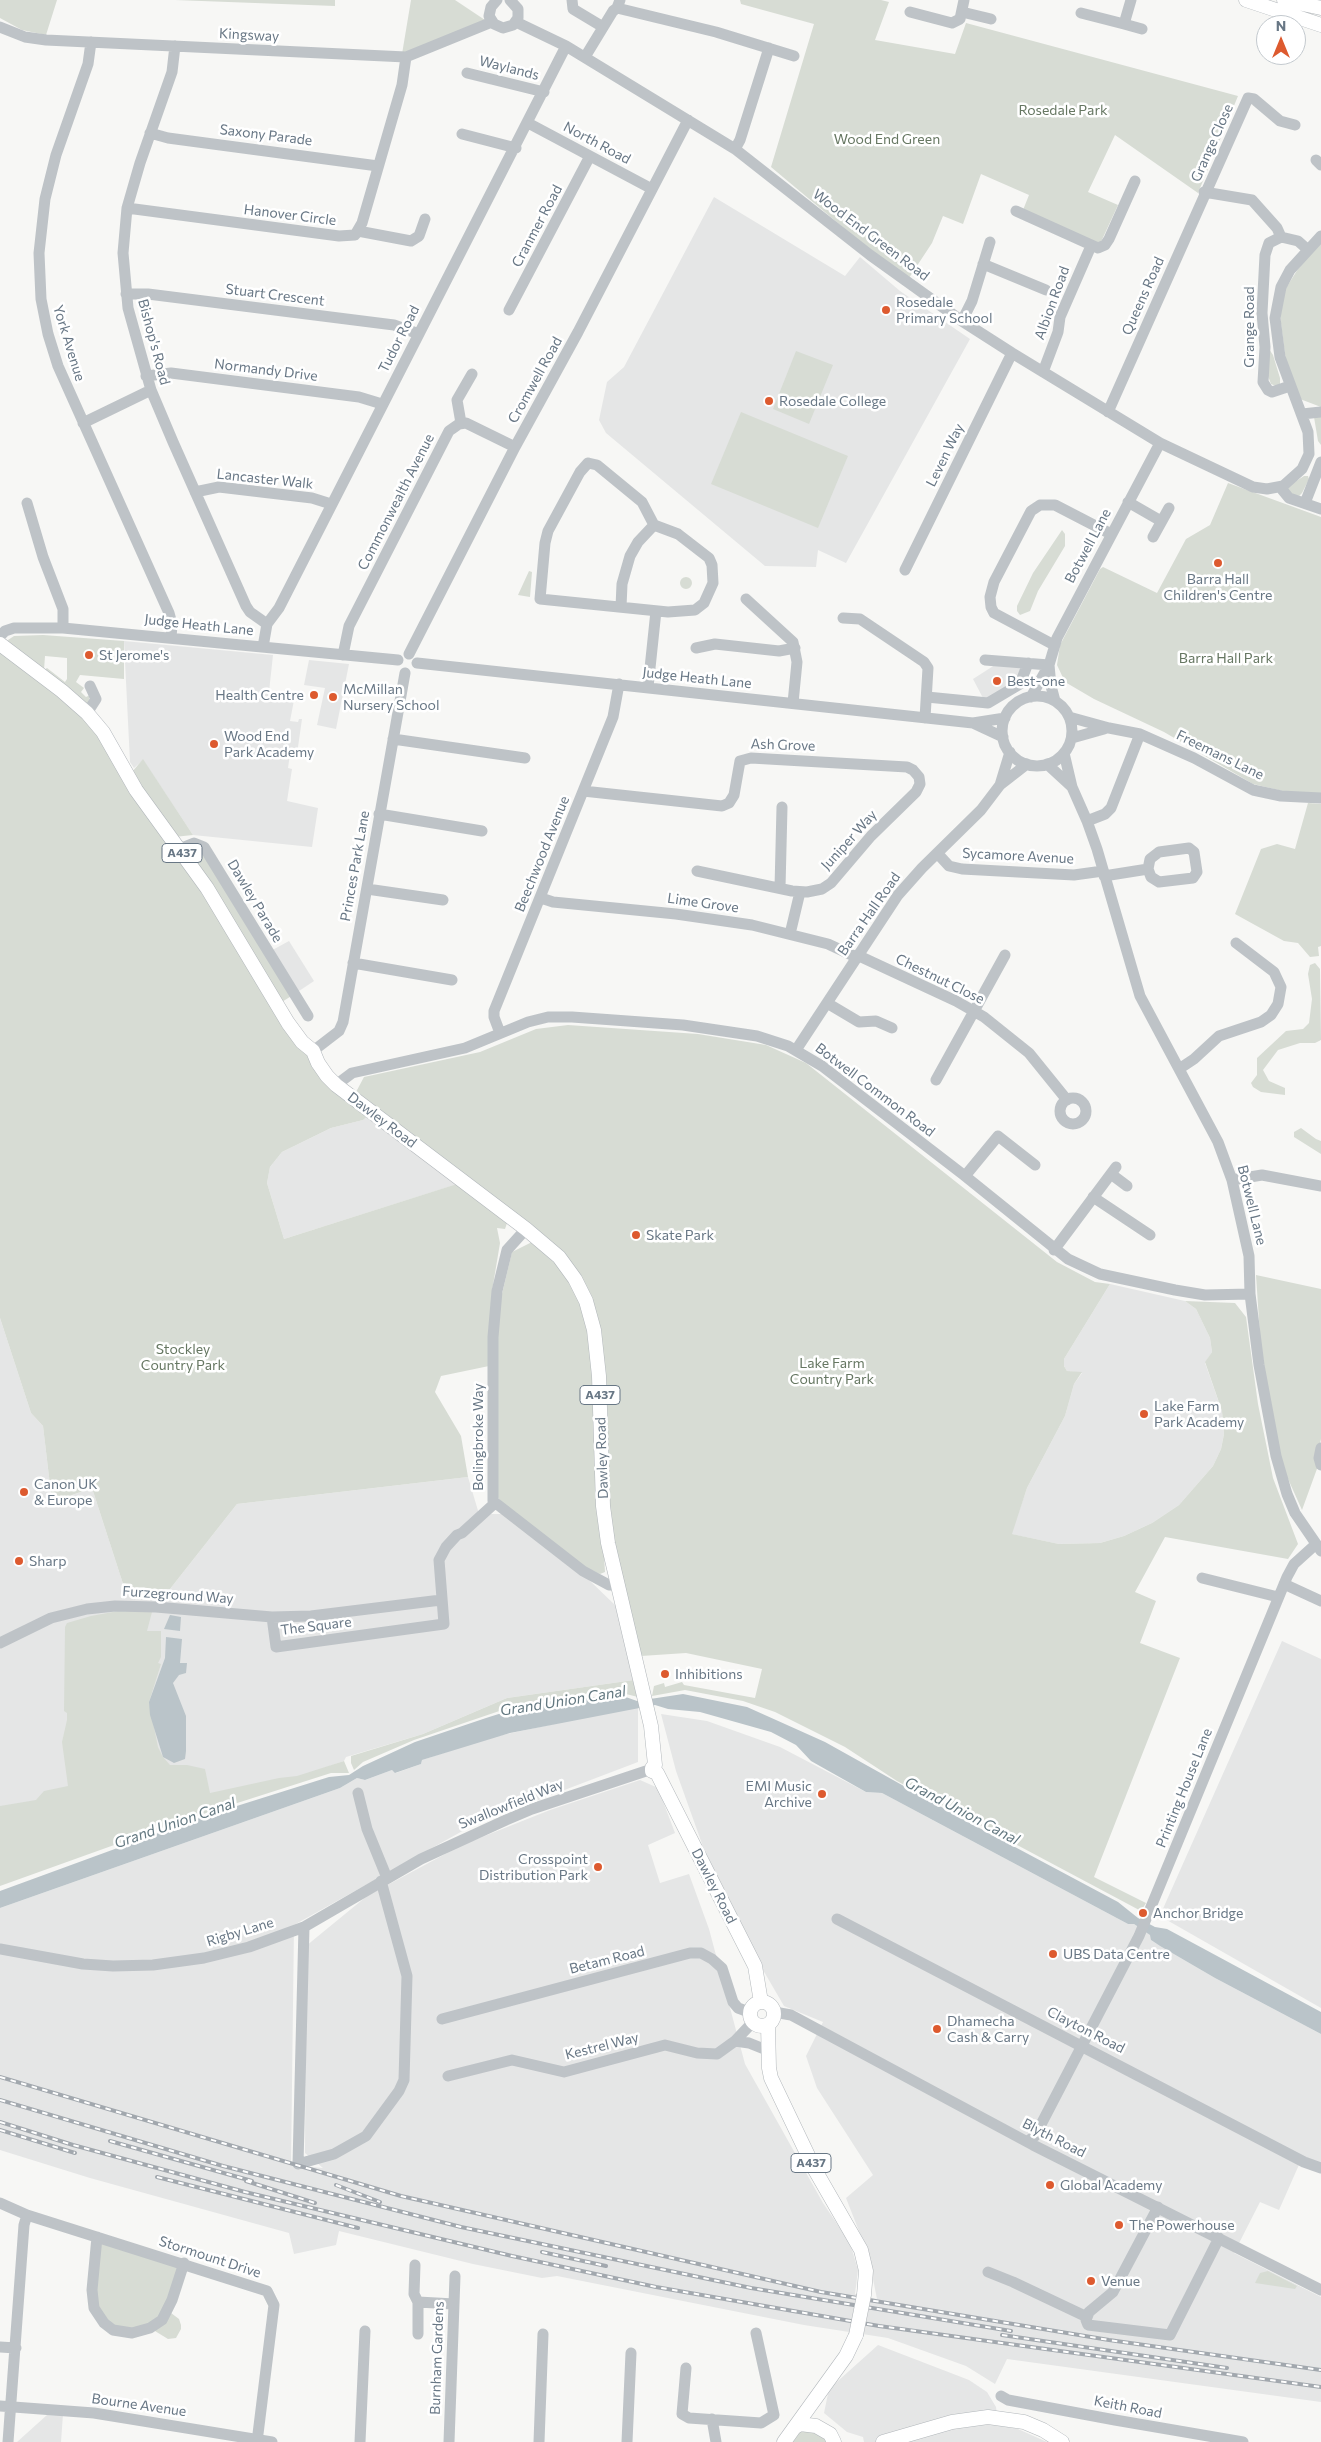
<!DOCTYPE html>
<style>
body{margin:0}
#map{position:relative;width:1321px;height:2442px;overflow:hidden;background:#f7f7f5;font-family:Commissioner,sans-serif}
canvas{display:block}
.north{position:absolute;left:1256px;top:15px;width:50px;height:50px;box-sizing:border-box;background:#fff;border:1px solid #c3c9ce;border-radius:50%;rotate:0deg;font-size:14px;font-weight:700;line-height:20px;text-align:center;color:#687785}
.north::after{content:'';display:block;margin:auto;width:18px;height:22px;background:#dd5a2f;clip-path:polygon(50% 0,100% 100%,50% 72%,0 100%)}
</style>
<div id="map">
<canvas width="1321" height="2442"></canvas>
<div class="north">N</div>
</div>
<script>
const g = document.querySelector('canvas').getContext('2d');
g.lineJoin = 'round';
function paint(path, color) {
  g.fillStyle = color;
  g.fill(path, 'evenodd');
}
function toPath(rows) {
  const path = new Path2D();
  for (const r of rows) {
    if (r.length === 3) {
      path.moveTo(r[0] + r[2], r[1]);
      path.arc(r[0], r[1], r[2], 0, 2 * Math.PI);
      continue;
    }
    path.moveTo(r[0], r[1]);
    for (let i = 2; i < r.length; i += 2) path.lineTo(r[i], r[i + 1]);
  }
  return path;
}
function trace(path, color, width, dash) {
  g.strokeStyle = color;
  g.lineWidth = width;
  g.lineCap = dash ? 'butt' : 'round';
  g.setLineDash(dash || []);
  g.stroke(path);
}
function label(font, color, halo, rows, align = 'center') {
  g.font = font + ' Commissioner,sans-serif';
  g.lineWidth = 5;
  g.setLineDash([]);
  g.textBaseline = 'middle';
  g.strokeStyle = halo;
  g.fillStyle = color;
  for (const [text, x, y, turn = 0] of rows) {
    g.save();
    g.translate(x, y);
    g.rotate((+turn || 0) * Math.PI / 180);
    g.textAlign = isNaN(turn) ? turn : align;
    if (halo) g.strokeText(text, 0, 0);
    g.fillText(text, 0, 0);
    g.restore();
  }
}
paint(toPath([
 [714,197,845,276,860,257,900,291,970,339,846,563,818,550,816,567,765,566,606,433,599,420,607,382,624,367],
 [124,641,273,655,269,692,295,695,290,721,298,722,299,719,302,719,297,754,290,754,288,768,292,769,287,801,318,808,312,847,193,835,143,760,134,768,130,762],
 [309,660,349,664,336,729,317,725,325,688,304,685],
 [998,663,1023,665,1019,681,987,700,983,698,973,679],
 [289,941,314,981,293,995,267,953],
 [372,1113,464,1182,284,1239,267,1183,270,1167,282,1152,331,1128,363,1120],
 [1110,1284,1185,1301,1196,1309,1210,1338,1212,1352,1205,1363,1222,1411,1224,1434,1221,1449,1213,1466,1179,1505,1152,1523,1124,1536,1100,1543,1059,1544,1011,1534,1027,1488,1065,1416,1074,1384,1082,1373,1067,1371,1064,1366,1064,1359],
 [0,1318,31,1413,43,1426,52,1502,92,1488,125,1590,170,1589,237,1504,468,1477,479,1514,502,1514,587,1578,616,1606,634,1680,507,1698,423,1734,346,1757,344,1761,0,1882],
 [1282,1641,1321,1659,1321,2008,1165,1919,1162,1911],
 [638,1706,638,1762,475,1824,294,1925,291,2165,323,2168,305,2153,306,1946,367,1896,462,1845,550,1810,640,1780,658,1788,675,1833,648,1845,660,1883,689,1874,709,1929,745,2064,823,2203,850,2243,858,2270,855,2294,877,2299,868,2254,846,2198,873,2175,817,2088,806,2056,823,2022,784,2006,745,1939,711,1869,676,1771,661,1714,707,1721,780,1747,866,1792,882,1793,1128,1924,1134,1924,1151,1935,1151,1940,1160,1946,1215,1978,1321,2034,1321,2168,1302,2158,1279,2210,1260,2202,1234,2253,1321,2297,1321,2402,1007,2359,995,2384,966,2366,888,2338,804,2325,557,2276,542,2278,473,2264,339,2231,336,2245,294,2254,289,2233,90,2178,0,2150,0,1908,340,1788,357,1778,365,1780,392,1770,396,1773,421,1764,422,1760,488,1738],
 [878,2345,969,2380,987,2392,996,2407,998,2425,1018,2429,1047,2442,864,2442,863,2437,847,2432,824,2413,829,2389],
 [63,2414,61,2442,17,2442,47,2415]
]), '#e5e6e6');
paint(toPath([
 [0,0,57,0,46,35,22,30,0,18],
 [175,0,335,0,335,6],
 [411,0,455,0,485,20,402,54],
 [740,0,881,0,889,2,875,40,955,54,966,23,1238,96,1198,193,1115,135,1088,192,1118,205,1100,244,1023,210,1029,195,981,174,963,224,943,216,932,243,907,281,771,167,814,24,741,4],
 [1321,242,1321,407,1300,399,1286,362,1279,308,1286,288,1298,269],
 [1269,349,1273,355,1280,378,1280,384,1276,386,1271,384,1268,376],
 [796,351,833,365,809,424,773,409],
 [741,412,848,456,818,528,711,484],
 [1321,416,1321,445,1318,441,1314,417],
 [1304,476,1308,476,1309,479,1302,493,1299,496,1292,495,1287,487],
 [1228,483,1321,517,1321,795,1295,794,1253,784,1164,732,1094,699,1065,682,1057,665,1060,645,1100,569,1103,567,1157,593,1186,539,1210,525],
 [1062,530,1065,534,1065,546,1038,591,1030,611,1020,615,1017,611,1017,606,1033,573],
 [529,571,532,572,530,597,518,595],
 [686,583,6],
 [43,635,124,641,124,679,80,675,76,682,84,688,81,692,86,697,90,695,90,697,88,703,83,705,9,646,8,640,14,636],
 [45,656,67,658,67,679,65,682,47,668,44,670],
 [0,644,76,703,175,848,288,1034,372,1113,363,1120,331,1128,282,1152,270,1167,267,1183,284,1239,460,1183,508,1220,505,1229,497,1228,500,1243,492,1291,489,1366,441,1376,435,1392,461,1436,468,1477,237,1504,170,1589,125,1590,92,1488,52,1502,43,1426,31,1413,0,1318],
 [143,759,193,835,174,837,132,772],
 [1308,803,1321,804,1321,946,1318,947,1319,956,1310,957,1298,943,1284,941,1235,914,1261,849,1277,844,1295,849],
 [197,847,256,931,293,995,277,1005,185,852],
 [1315,963,1320,969,1321,1040,1315,1043,1300,1043,1278,1050,1263,1070,1269,1081,1285,1088,1285,1095,1261,1092,1253,1087,1251,1083,1257,1075,1257,1058,1286,1031,1303,1029,1309,1023,1312,999,1308,974,1310,965],
 [568,1025,698,1034,766,1045,806,1063,1057,1262,1095,1282,1110,1284,1064,1359,1064,1366,1067,1371,1082,1372,1074,1384,1065,1416,1027,1488,1012,1534,1059,1544,1100,1543,1124,1536,1152,1523,1179,1505,1213,1466,1221,1449,1224,1434,1222,1411,1205,1362,1212,1352,1210,1338,1196,1309,1185,1301,1235,1303,1246,1317,1258,1404,1273,1478,1298,1544,1288,1559,1165,1537,1135,1592,1156,1601,1140,1643,1180,1658,1094,1877,1146,1903,1141,1911,897,1781,845,1747,775,1712,743,1701,685,1690,652,1696,654,1686,664,1683,665,1687,682,1682,684,1685,755,1698,762,1669,686,1653,641,1656,610,1526,607,1401,599,1327,590,1293,571,1262,533,1226,356,1092,364,1077,480,1052,536,1029],
 [1301,1128,1316,1139,1321,1141,1321,1154,1294,1137,1294,1132],
 [532,1242,561,1269,580,1302,590,1330,605,1572,600,1574,585,1567,504,1505,496,1495,498,1335,501,1298,512,1252],
 [1256,1275,1321,1289,1321,1439,1316,1461,1318,1466,1302,1510,1284,1470,1271,1415,1260,1336],
 [124,1610,152,1612,147,1631,161,1631,161,1657,158,1663,161,1664,149,1702,158,1747,163,1757,170,1765,187,1765,205,1769,210,1793,279,1778,297,1776,344,1761,349,1773,331,1773,181,1821,0,1886,0,1806,36,1800,44,1791,68,1786,62,1742,67,1720,67,1713,64,1711,65,1627,67,1623,91,1616],
 [634,1680,638,1697,618,1692,596,1692,517,1705,414,1740,363,1762,354,1770,351,1763,351,1756,423,1734,507,1698],
 [97,2237,184,2263,167,2310,179,2319,181,2325,181,2329,176,2338,168,2339,150,2328,132,2333,104,2323,92,2290],
 [1268,2271,1297,2286,1295,2289,1255,2283,1260,2273],
 [811,2429,824,2435,828,2442,788,2442,796,2432]
]), '#d7dcd4');
paint(toPath([
 [170,1615,181,1617,180,1631,164,1629],
 [166,1637,182,1639,180,1663,187,1663,186,1673,179,1675,173,1683,186,1716,186,1751,185,1759,174,1763,163,1757,150,1715,149,1702,165,1658],
 [683,1694,747,1707,825,1742,970,1823,1118,1902,1138,1918,1155,1927,1167,1929,1321,2012,1321,2034,1215,1978,1160,1946,1151,1940,1150,1935,1134,1924,1128,1924,882,1793,866,1792,811,1761,796,1745,771,1732,700,1712,668,1709,655,1705,510,1733,422,1760,421,1764,395,1773,392,1770,365,1780,357,1778,340,1788,0,1908,0,1891,205,1816,329,1777,349,1775,363,1766,415,1742,486,1718,521,1707,557,1700,609,1696,623,1696,637,1701]
]), '#bac4c9');
const major = toPath([
 [1246,0,1321,25],
 [1284,0,1321,8],
 [0,644,62,691,87,713,103,732,136,790,207,888,288,1023,302,1042,313,1051,318,1063,327,1076,336,1085,526,1229,559,1257,575,1279,586,1301,594,1330,599,1376,603,1506,608,1543,651,1726,655,1765],
 [655,1765,652,1768,652,1771,657,1773,755,1966,761,2002],
 [762,2014,12],
 [768,2025,769,2068,771,2078,815,2170,861,2250,866,2271,864,2295],
 [794,2428,800,2424,816,2426,830,2434,834,2442],
 [784,2442,846,2356,856,2335],
 [883,2442,952,2422,988,2417,1024,2422,1043,2430,1062,2442]
]);
trace(major, '#b2b7bb', 15);
trace(toPath([
 [497,0,491,7,489,16,494,24,503,28,513,25,518,18,518,9,510,0],
 [572,0,573,9,603,27],
 [617,8,716,32,794,56],
 [910,12,952,23,960,19,964,0],
 [962,12,991,19],
 [1081,13,1124,24,1131,0],
 [516,22,566,46,735,149,870,255,962,321,1012,353,1160,443,1253,487,1267,489,1283,486,1302,469,1309,454,1308,432,1280,357,1275,318,1281,287,1290,270,1321,236],
 [1124,24,1142,29],
 [0,27,25,37,46,40,406,57,492,22],
 [91,42,88,64,56,155,45,199,39,253,41,299,48,334,58,366,169,613,172,624,171,638],
 [175,46,172,72,140,163,127,208,123,253,128,308,151,390,173,442,246,606,250,612,267,624],
 [585,57,613,11,617,8,620,0],
 [467,73,544,92],
 [528,123,652,189],
 [150,133,168,138,378,166],
 [462,134,516,148],
 [735,149,740,140,769,48],
 [1316,160,1321,165],
 [1204,192,1252,200,1277,228,1281,237],
 [127,208,339,236,355,235,362,223,402,85,406,57],
 [1016,211,1098,248,1105,245,1109,239,1135,181],
 [358,231,411,241,419,236,425,219],
 [983,264,1046,290],
 [126,294,148,294,394,325,419,334],
 [509,310,590,156],
 [962,321,972,301,990,242],
 [1043,372,1058,332,1060,317,1091,246],
 [146,376,171,373,359,397,382,404],
 [1290,386,1272,392,1268,390,1263,382,1265,347,1262,313,1265,255,1269,243,1281,237,1298,241,1307,249],
 [1108,412,1248,98,1254,99,1280,121,1295,125],
 [1302,414,1321,412],
 [83,423,151,390],
 [461,423,457,400,472,374],
 [588,463,597,465,642,502,654,525,678,534,709,558,712,565,713,583,704,603,695,610,668,612,540,599,545,543,548,531,580,472,588,463],
 [1280,487,1289,498,1321,509],
 [195,492,219,487,312,498,331,504],
 [1128,502,1161,521],
 [27,503,43,557,63,609,63,628],
 [1305,503,1321,462],
 [1153,537,1169,508],
 [905,570,1012,353],
 [746,599,793,642,797,662,793,703],
 [621,607,622,584,630,556,638,542,654,525],
 [843,618,860,619,924,662,928,668,925,718],
 [0,636,5,631,14,628,63,628,398,660],
 [1054,645,994,613,991,607,990,597,994,582,1031,511,1040,505,1055,505,1111,534],
 [263,647,267,624,279,608,566,46],
 [696,648,715,644,779,651,795,648],
 [409,654,515,447,578,332,688,120],
 [343,655,349,626,449,431,459,424,466,423,515,447],
 [985,660,1049,665],
 [417,663,973,723,1005,718],
 [1049,665,1051,686,1055,701],
 [648,687,656,611],
 [1037,731,35],
 [927,697,988,703,1020,684,1028,663],
 [1031,697,1049,665,1057,638,1160,443],
 [87,713,96,699,90,686],
 [1069,717,1109,728,1140,734,1194,758,1253,790,1281,796,1321,798],
 [973,723,1003,737],
 [1072,738,1104,729],
 [393,739,525,758],
 [1064,753,1072,787,1087,821,1097,849,1140,996,1218,1142,1232,1180,1249,1256,1250,1294,1259,1365,1276,1456,1287,1494,1295,1513,1321,1551],
 [1047,764,1072,787],
 [1000,785,1010,752],
 [583,791,722,806,729,803,734,795,740,761,751,758,907,767,913,770,919,777,920,784,916,792,871,836,831,883,822,889,807,892,792,891,697,871],
 [379,814,482,831],
 [1087,821,1105,814,1111,808,1140,734],
 [179,849,194,843,204,847,308,1016],
 [938,854,949,866,962,869,1074,875,1103,871],
 [1104,876,1148,869,1150,859,1159,852,1189,848,1194,852,1197,872,1193,878,1159,882,1151,877,1148,869],
 [780,888,782,807],
 [367,889,443,900],
 [541,898,553,902,676,914,752,925,828,944,856,957],
 [790,934,800,892],
 [857,955,956,1001,984,1017,1029,1053,1067,1100],
 [353,963,452,980],
 [827,1003,859,1022,876,1021,892,1028],
 [500,1033,494,1017,494,1011,613,717,619,684],
 [796,1050,898,895,922,868,981,810,1000,785,1027,764],
 [313,1051,339,1031,343,1022,405,673],
 [1179,1069,1194,1059,1219,1036,1261,1022,1271,1015,1278,1004,1281,987,1274,972,1236,943],
 [936,1080,1005,955],
 [336,1085,352,1073,465,1048,528,1022,548,1017,572,1017,683,1025,757,1036,788,1046,822,1066,965,1176,1068,1259,1100,1274,1175,1290,1205,1295,1250,1294],
 [1073,1111,13],
 [1111,1174,1127,1186],
 [965,1176,998,1136,1035,1165],
 [1232,1180,1262,1175,1321,1186],
 [1093,1197,1150,1235],
 [526,1229,507,1250,497,1291,493,1337,493,1501,583,1571,609,1585,617,1585],
 [1054,1250,1116,1167],
 [1321,1448,1319,1458,1321,1465],
 [1202,1578,1278,1597],
 [1284,1584,1321,1601],
 [272,1617,276,1647,444,1624,439,1560,446,1547,457,1535,462,1533,495,1503],
 [0,1643,51,1618,87,1609,115,1606,156,1607,272,1617,311,1616,441,1600],
 [358,1793,367,1829,387,1878],
 [837,1919,1304,2162,1321,2168],
 [304,1927,298,2164,334,2154,366,2136,399,2091,404,2080,407,1976,381,1881],
 [0,1949,83,1964,113,1966,153,1965,204,1958,249,1947,304,1927,421,1859,506,1820,532,1809,652,1769],
 [774,2012,791,2015,1033,2145,1321,2290],
 [442,2019,690,1953,701,1953,712,1959,722,1968,733,2002,738,2008,749,2012],
 [735,2041,749,2043,769,2051],
 [448,2076,512,2060,564,2072,665,2045,697,2053,717,2054,735,2041,752,2023],
 [1028,2141,1035,2136,1139,1936,1287,1577,1294,1564,1315,1545],
 [0,2203,27,2215,267,2291,274,2305,257,2442],
 [1158,2207,1113,2292,1089,2312,1086,2320,1088,2325,1170,2335,1219,2238],
 [97,2237,92,2290,94,2308,104,2323,113,2330,132,2333,150,2328,162,2320,172,2300,184,2263],
 [415,2265,414,2294,418,2302,418,2334],
 [988,2272,1013,2282,1087,2317],
 [418,2302,454,2304],
 [0,2347,16,2348],
 [686,2368,682,2414,689,2418,761,2423,774,2415,756,2333],
 [1001,2396,1008,2400,1115,2420,1243,2442],
 [0,2406,94,2413,272,2442],
 [712,2419,716,2442],
 [8,2442,24,2225,27,2215],
 [360,2442,365,2331],
 [449,2442,455,2276],
 [539,2442,543,2334],
 [627,2442,631,2353]
]), '#bec3c7', 11);
trace(major, '#fff', 14);
const rail = toPath([
 [0,2077,401,2196,821,2292,1109,2340,1321,2370],
 [0,2100,223,2166,461,2227,751,2288,1011,2331],
 [0,2122,73,2145,245,2192,512,2256,656,2287,879,2326,1321,2387],
 [0,2130,75,2153],
 [110,2141,252,2181],
 [157,2177,358,2228],
 [246,2181,315,2203],
 [336,2185,380,2202],
 [542,2252,606,2266],
 [1002,2335,1227,2368]
]);
trace(rail, '#a2a8ae', 4);
trace(rail, '#fff', 2, [5.5]);
const majorBridge = toPath([
 [856,2335,864,2295]
]);
trace(majorBridge, '#b2b7bb', 15, []);
trace(majorBridge, '#fff', 14);
for (const [x, y, r, color] of [
 [886,310,5,"#dd5a2f"],
 [769,401,5,"#dd5a2f"],
 [1218,563,5,"#dd5a2f"],
 [89,655,5,"#dd5a2f"],
 [997,681,5,"#dd5a2f"],
 [314,695,5,"#dd5a2f"],
 [333,697,5,"#dd5a2f"],
 [214,744,5,"#dd5a2f"],
 [636,1235,5,"#dd5a2f"],
 [1144,1414,5,"#dd5a2f"],
 [24,1492,5,"#dd5a2f"],
 [19,1561,5,"#dd5a2f"],
 [665,1674,5,"#dd5a2f"],
 [822,1794,5,"#dd5a2f"],
 [598,1867,5,"#dd5a2f"],
 [1143,1913,5,"#dd5a2f"],
 [1053,1954,5,"#dd5a2f"],
 [937,2029,5,"#dd5a2f"],
 [1050,2185,5,"#dd5a2f"],
 [1119,2225,5,"#dd5a2f"],
 [1091,2281,5,"#dd5a2f"]
]) {
  const dot = new Path2D();
  dot.arc(x, y, r, 0, 2 * Math.PI);
  g.fillStyle = color;
  g.fill(dot);
  trace(dot, '#fff', 2);
}
for (const [x, y, w] of [
 [182,853,40],
 [600,1395,40],
 [811,2163,40]
]) {
  const box = new Path2D();
  box.roundRect(x - w / 2, y - 9.5, w, 19, 4);
  g.fillStyle = '#fff';
  g.fill(box);
  trace(box, '#687785', 1);
}
label('bold 12px', '#687785', null, [
 ["A437",182,853],
 ["A437",600,1395],
 ["A437",811,2163]
]);
label('14px', '#687785', '#fff', [
 ["Kingsway",249,35,3],
 ["Waylands",509,68,14],
 ["Saxony Parade",266,135,7],
 ["North Road",597,143,28],
 ["Grange Close",1212,143,-66],
 ["Hanover Circle",290,215,7],
 ["Cranmer Road",537,226,-62],
 ["Wood End Green Road",871,235,37],
 ["Stuart Crescent",275,295,7],
 ["Queens Road",1143,296,-66],
 ["Albion Road",1052,303,-70],
 ["Grange Road",1249,327,-90],
 ["Tudor Road",399,339,-63],
 ["Bishop's Road",154,342,75],
 ["York Avenue",69,343,73],
 ["Normandy Drive",266,370,7],
 ["Cromwell Road",535,380,-61],
 ["Leven Way",945,455,-64],
 ["Lancaster Walk",265,479,6],
 ["Commonwealth Avenue",396,502,-63],
 ["Botwell Lane",1088,546,-62],
 ["Judge Heath Lane",199,625,6],
 ["Judge Heath Lane",697,678,6],
 ["Ash Grove",783,745,2],
 ["Freemans Lane",1220,755,26],
 ["Juniper Way",849,840,-48],
 ["Beechwood Avenue",542,854,-68],
 ["Sycamore Avenue",1018,856,3],
 ["Princes Park Lane",355,866,-80],
 ["Dawley Parade",255,901,59],
 ["Lime Grove",703,903,8],
 ["Barra Hall Road",869,914,-55],
 ["Chestnut Close",940,979,26],
 ["Botwell Common Road",875,1090,37],
 ["Dawley Road",382,1120,37],
 ["Botwell Lane",1252,1205,76],
 ["Bolingbroke Way",478,1437,-90],
 ["Dawley Road",602,1458,-92],
 ["Furzeground Way",178,1595,4],
 ["The Square",316,1626,-7],
 ["Printing House Lane",1184,1788,-68],
 ["Swallowfield Way",511,1804,-22],
 ["Dawley Road",714,1886,63],
 ["Rigby Lane",240,1932,-17],
 ["Betam Road",607,1960,-14],
 ["Clayton Road",1086,2030,27],
 ["Kestrel Way",602,2046,-14],
 ["Blyth Road",1054,2138,27],
 ["Stormount Drive",210,2257,18],
 ["Burnham Gardens",437,2358,-88],
 ["Bourne Avenue",139,2405,8],
 ["Keith Road",1128,2407,11]
]);
label('14px', '#667762', '#fff', [
 ["Rosedale Park",1063,110],
 ["Wood End Green",887,139],
 ["Barra Hall Park",1226,658],
 ["Stockley",183,1349],
 ["Country Park",183,1365],
 ["Lake Farm",832,1363],
 ["Country Park",832,1379]
]);
label('14px', '#687785', '#fff', [
 ["Rosedale",896,302],
 ["Primary School",896,318],
 ["Rosedale College",779,401],
 ["Barra Hall",1218,579,"center"],
 ["Children's Centre",1218,595,"center"],
 ["St Jerome's",99,655],
 ["Best-one",1007,681],
 ["McMillan",343,689],
 ["Nursery School",343,705],
 ["Health Centre",304,695,"right"],
 ["Wood End",224,736],
 ["Park Academy",224,752],
 ["Skate Park",646,1235],
 ["Lake Farm",1154,1406],
 ["Park Academy",1154,1422],
 ["Canon UK",34,1484],
 ["& Europe",34,1500],
 ["Sharp",29,1561],
 ["Inhibitions",675,1674],
 ["EMI Music",812,1786,"right"],
 ["Archive",812,1802,"right"],
 ["Crosspoint",588,1859,"right"],
 ["Distribution Park",588,1875,"right"],
 ["Anchor Bridge",1153,1913],
 ["UBS Data Centre",1063,1954],
 ["Dhamecha",947,2021],
 ["Cash & Carry",947,2037],
 ["Global Academy",1060,2185],
 ["The Powerhouse",1129,2225],
 ["Venue",1101,2281]
], 'left');
label('italic 15px', '#637880', '#fff', [
 ["Grand Union Canal",563,1701,-9],
 ["Grand Union Canal",962,1811,28],
 ["Grand Union Canal",175,1823,-19]
]);
</script>
